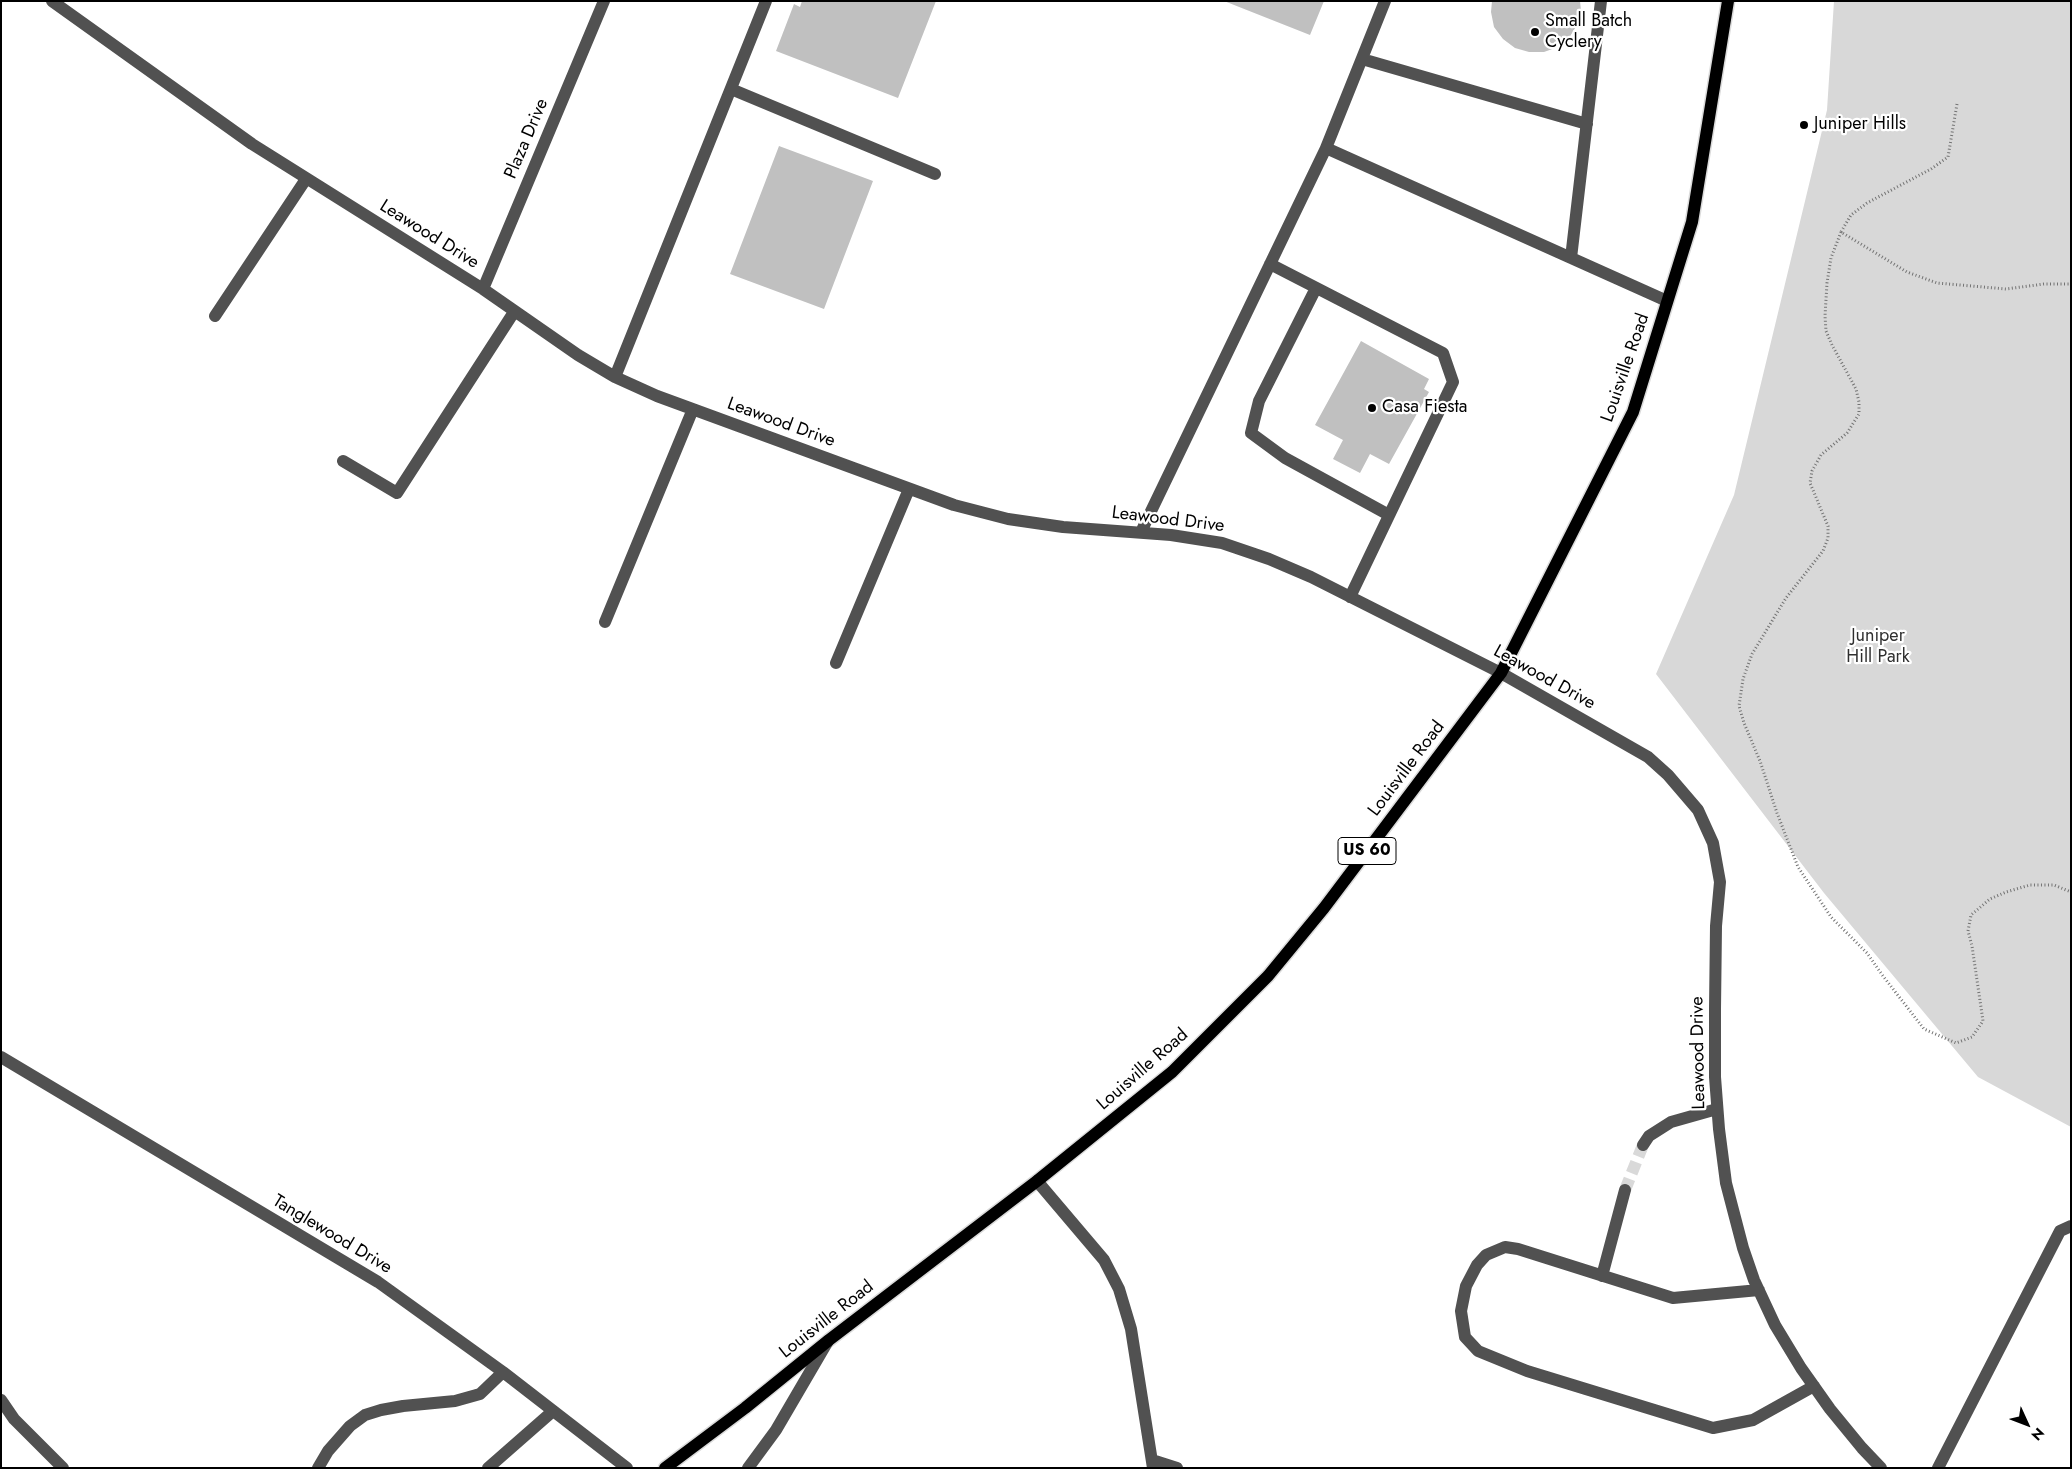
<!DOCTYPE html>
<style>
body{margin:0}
#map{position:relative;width:2072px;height:1469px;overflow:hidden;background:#fff;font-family:Jost,sans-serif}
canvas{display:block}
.frame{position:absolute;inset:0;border:2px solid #000;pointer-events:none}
.north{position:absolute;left:2002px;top:1399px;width:50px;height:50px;-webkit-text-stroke:4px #fff;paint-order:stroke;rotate:133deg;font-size:14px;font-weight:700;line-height:20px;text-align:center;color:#000}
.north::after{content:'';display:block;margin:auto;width:18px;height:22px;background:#000;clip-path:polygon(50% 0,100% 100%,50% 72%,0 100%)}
</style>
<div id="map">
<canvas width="2072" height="1469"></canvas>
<div class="frame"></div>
<div class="north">N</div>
</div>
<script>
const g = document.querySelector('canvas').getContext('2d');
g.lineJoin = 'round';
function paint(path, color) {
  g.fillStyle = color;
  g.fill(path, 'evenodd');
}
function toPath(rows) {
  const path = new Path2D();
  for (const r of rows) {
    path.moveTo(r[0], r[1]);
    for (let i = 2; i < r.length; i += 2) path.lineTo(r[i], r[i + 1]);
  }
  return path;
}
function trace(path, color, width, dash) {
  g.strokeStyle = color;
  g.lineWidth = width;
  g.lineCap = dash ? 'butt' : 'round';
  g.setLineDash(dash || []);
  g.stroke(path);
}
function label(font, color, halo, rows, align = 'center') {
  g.font = font + ' Jost,sans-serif';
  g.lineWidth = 4.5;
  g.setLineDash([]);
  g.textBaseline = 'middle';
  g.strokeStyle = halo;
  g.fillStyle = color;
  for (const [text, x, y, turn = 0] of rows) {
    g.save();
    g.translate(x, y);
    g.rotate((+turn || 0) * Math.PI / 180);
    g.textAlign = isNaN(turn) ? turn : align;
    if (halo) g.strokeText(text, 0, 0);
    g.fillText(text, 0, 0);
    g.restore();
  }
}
paint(toPath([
 [1834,1,2071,1,2071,1127,1978,1077,1824,893,1656,674,1734,495,1827,110]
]), '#d8d8d8');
paint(toPath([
 [802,1,936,1,898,98,776,51,794,4,800,7],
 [1224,1,1324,1,1310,35],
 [1492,1,1580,1,1581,11,1577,25,1569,38,1558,47,1544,52,1529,52,1515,48,1503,39,1494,27,1491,12],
 [779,146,873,181,824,309,730,274],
 [1361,341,1429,379,1424,389,1429,392,1389,464,1370,454,1360,473,1333,459,1343,440,1315,425]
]), '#c0c0c0');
trace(toPath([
 [1625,1190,1643,1145]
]), '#d9d9d9', 12, [12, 6]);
const major = toPath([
 [665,1468,745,1408,829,1340,1037,1181,1172,1072,1268,976,1324,908,1501,673,1633,412,1692,222,1728,1]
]);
trace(major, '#dbdbdb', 15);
trace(toPath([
 [1957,104,1948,157,1931,169,1867,203,1851,215,1841,232,1907,272,1937,283,2006,289,2044,284,2071,284],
 [1841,232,1831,258,1827,283,1825,316,1826,331,1832,345,1856,389,1859,402,1859,414,1847,433,1821,455,1812,471,1810,483,1828,526,1828,538,1823,551,1786,598,1752,654,1743,679,1739,706,1744,723,1760,761,1777,813,1798,867,1831,917,1867,953,1883,976,1924,1029,1956,1043,1972,1037,1983,1021,1972,946,1968,931,1971,915,1990,899,2006,892,2030,885,2054,885,2071,892]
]), '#737373', 3, [1, 2.5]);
trace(toPath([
 [52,1,252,144,483,289,578,355,615,377,657,396,954,505,1008,519,1063,527,1171,535,1222,543,1269,559,1311,577,1501,673,1648,757,1668,775,1698,810,1713,843,1720,882,1716,926,1715,1009,1715,1077,1719,1129,1726,1183,1743,1248,1754,1280,1775,1325,1801,1368,1830,1409,1862,1448,1881,1468],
 [1362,59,1587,124],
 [731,89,935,174],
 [1326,148,1385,1],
 [1571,258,1601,1],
 [1270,264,1443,353,1453,382,1350,597],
 [1316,288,1259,401,1251,433,1285,458,1389,515],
 [483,289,604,1],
 [215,316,306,179],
 [615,377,766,1],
 [343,461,397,493,514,312],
 [1141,532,1326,148,1667,301],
 [605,622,693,409],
 [836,663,909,489],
 [1,1057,378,1282,503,1372,627,1468],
 [1643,1145,1649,1136,1671,1122,1717,1109],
 [1037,1181,1104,1260,1119,1289,1131,1329,1153,1468],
 [1602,1276,1625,1190],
 [1759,1290,1673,1298,1518,1249,1505,1247,1486,1255,1477,1265,1466,1286,1461,1311,1465,1337,1478,1351,1527,1371,1713,1428,1753,1420,1814,1386],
 [1,1400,14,1419,63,1468],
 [1152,1460,1177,1468],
 [318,1468,328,1451,350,1426,365,1415,381,1410,403,1406,455,1401,480,1394,503,1372],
 [488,1468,553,1411],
 [748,1468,776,1430,828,1341],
 [1938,1468,2060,1231,2071,1226]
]), '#515151', 12);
trace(major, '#000', 12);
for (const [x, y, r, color] of [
 [1535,32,5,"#000"],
 [1804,125,5,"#000"],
 [1372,408,5,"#000"]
]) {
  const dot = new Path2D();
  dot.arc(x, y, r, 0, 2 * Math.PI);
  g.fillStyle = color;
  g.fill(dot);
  trace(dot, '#fff', 2);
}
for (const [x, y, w] of [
 [1367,851,58]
]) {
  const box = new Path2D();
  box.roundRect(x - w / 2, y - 13.5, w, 27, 4);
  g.fillStyle = '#fff';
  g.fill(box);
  trace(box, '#000', 1);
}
label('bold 16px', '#000', null, [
 ["US 60",1367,851]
]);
label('18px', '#000', '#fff', [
 ["Small Batch",1545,22],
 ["Cyclery",1545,43],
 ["Juniper Hills",1814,125],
 ["Casa Fiesta",1382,408]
], 'left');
label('18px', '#000', '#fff', [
 ["Plaza Drive",527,139,-67],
 ["Leawood Drive",429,235,32],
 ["Louisville Road",1626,368,-71],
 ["Leawood Drive",781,423,20],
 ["Leawood Drive",1168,520,7],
 ["Leawood Drive",1544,678,29],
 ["Louisville Road",1407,769,-53],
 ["Leawood Drive",1699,1053,-91],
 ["Louisville Road",1143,1070,-41],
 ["Tanglewood Drive",332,1235,31],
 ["Louisville Road",827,1320,-38]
]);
label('18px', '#2f2f2f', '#fff', [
 ["Juniper",1878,637],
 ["Hill Park",1878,658]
]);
</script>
